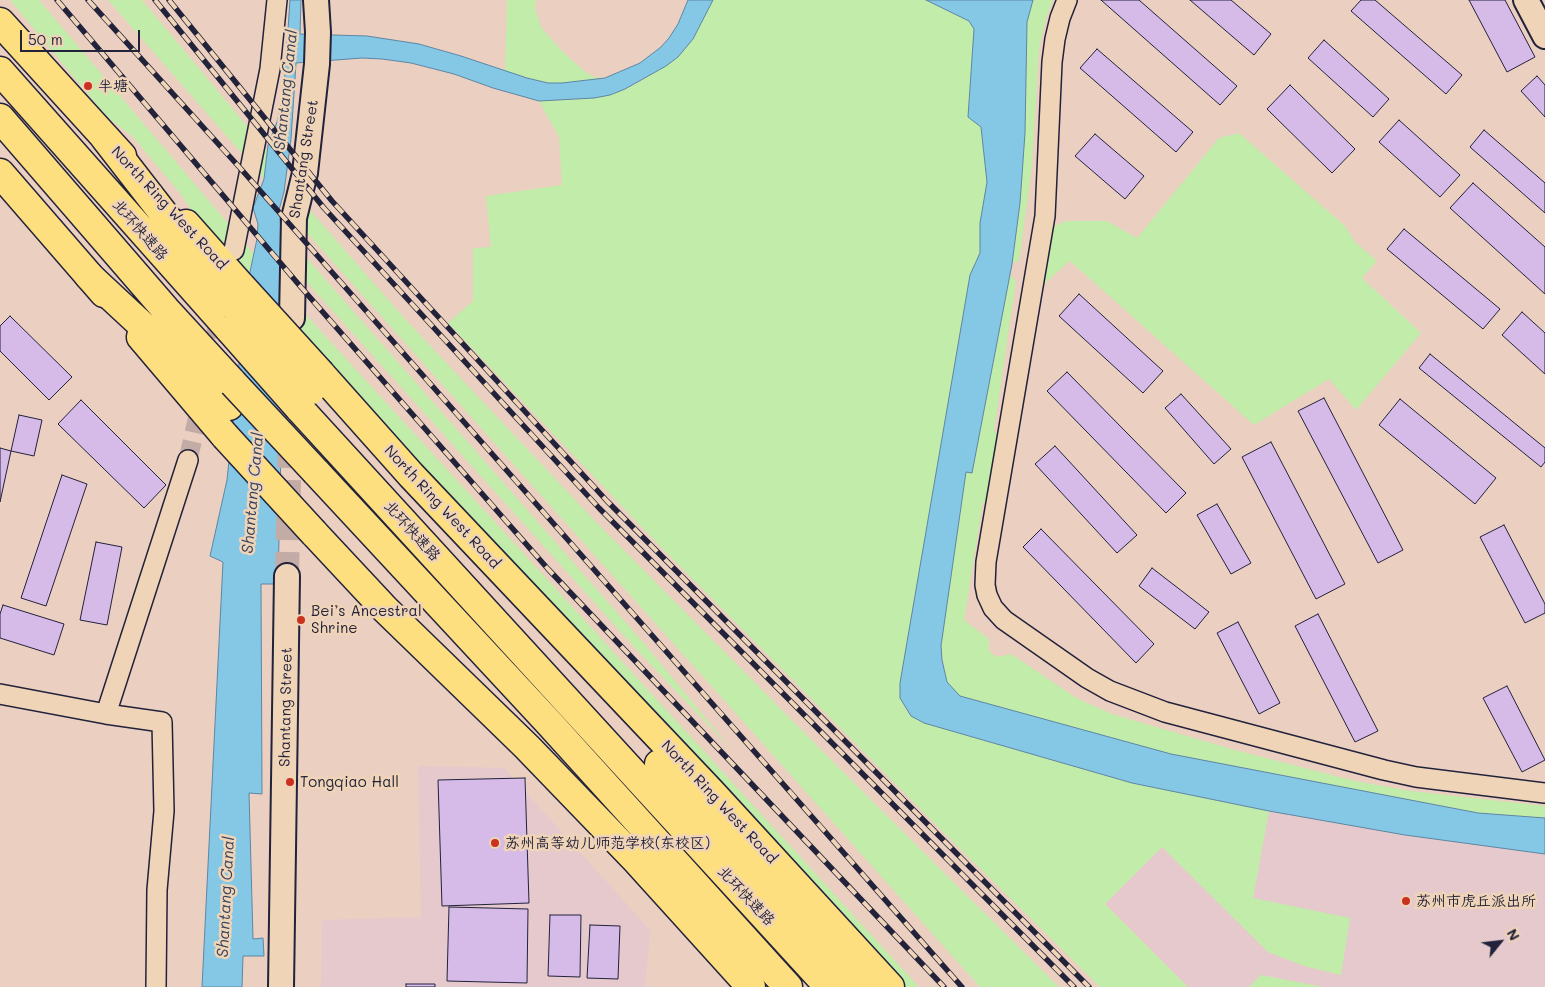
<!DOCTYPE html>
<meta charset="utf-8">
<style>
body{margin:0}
#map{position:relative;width:1545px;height:987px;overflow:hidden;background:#ebcfc1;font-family:Mali,sans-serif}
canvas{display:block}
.north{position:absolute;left:1475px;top:917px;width:50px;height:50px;-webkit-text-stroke:4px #f0d4b7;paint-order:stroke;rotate:61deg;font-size:14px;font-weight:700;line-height:20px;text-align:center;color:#22223b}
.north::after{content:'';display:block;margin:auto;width:18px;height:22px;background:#22223b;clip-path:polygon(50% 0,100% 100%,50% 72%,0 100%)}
.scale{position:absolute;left:20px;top:30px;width:120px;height:22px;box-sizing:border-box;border:2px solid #22223b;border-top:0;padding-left:6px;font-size:15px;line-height:18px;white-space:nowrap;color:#22223b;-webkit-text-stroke:4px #f0d4b7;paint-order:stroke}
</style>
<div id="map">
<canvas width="1545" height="987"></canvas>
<div class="north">N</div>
<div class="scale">50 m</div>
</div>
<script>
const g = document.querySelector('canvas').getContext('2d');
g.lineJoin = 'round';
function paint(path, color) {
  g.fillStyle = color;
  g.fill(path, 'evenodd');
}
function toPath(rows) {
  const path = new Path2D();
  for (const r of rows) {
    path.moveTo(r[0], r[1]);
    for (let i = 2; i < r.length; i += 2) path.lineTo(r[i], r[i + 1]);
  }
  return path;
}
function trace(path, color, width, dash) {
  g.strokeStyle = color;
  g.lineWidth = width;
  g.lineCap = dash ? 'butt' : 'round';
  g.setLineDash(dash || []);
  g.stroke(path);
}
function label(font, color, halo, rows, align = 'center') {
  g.font = font + ' Mali,"LXGW WenKai TC",sans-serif';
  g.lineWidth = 5;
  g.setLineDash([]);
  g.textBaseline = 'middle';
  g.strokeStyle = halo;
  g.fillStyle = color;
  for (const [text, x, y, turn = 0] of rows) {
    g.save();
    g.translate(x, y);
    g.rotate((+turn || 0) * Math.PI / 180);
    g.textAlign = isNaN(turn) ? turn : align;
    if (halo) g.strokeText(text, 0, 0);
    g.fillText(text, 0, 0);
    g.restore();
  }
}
paint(toPath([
 [418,766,504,768,650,930,645,987,321,987,322,920,421,917],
 [1269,811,1405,835,1545,854,1545,987,1323,987,1261,975,1249,987,1188,987,1105,903,1162,847,1268,952,1304,966,1341,975,1349,918,1253,898]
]), '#e5c9cc');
paint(toPath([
 [10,0,39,0,254,254,249,277,203,227,180,193,133,137,106,116],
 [108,0,142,0,267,150,264,179],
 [507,0,536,0,535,8,541,27,561,50,584,71,594,77,605,78,562,83,548,83,505,72],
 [713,0,926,0,969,21,974,29,968,117,981,127,987,168,986,194,980,223,980,253,970,275,900,683,899,692,905,708,911,716,924,723,1132,783,1269,811,1253,898,1350,918,1341,975,1304,966,1268,952,1162,847,1105,904,1188,987,1100,987,940,829,655,541,448,323,473,301,473,248,491,247,486,196,562,185,559,137,539,101,594,98,610,95,638,83,678,57,693,39],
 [1033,0,1053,0,1046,18,1039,49,1032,166,1020,255,1019,260,1012,264,1020,203,1025,133,1027,21],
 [1239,133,1345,226,1354,241,1377,261,1362,278,1421,333,1356,410,1329,379,1254,425,1070,261,1044,284,1052,227,1066,221,1107,221,1137,238,1219,138],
 [301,200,407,321,596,522,871,800,1059,987,980,987,299,224],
 [298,248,642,641,732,750,636,649,296,270],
 [1010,275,1016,281,994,431,1003,434,992,504,983,502,964,620,989,639,989,651,996,657,1011,654,1078,699,1112,714,1235,750,1355,781,1411,791,1545,806,1545,818,1478,813,1171,754,959,696,952,689,947,682,945,673,941,646,966,472,972,472],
 [298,306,919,987,900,987,431,476,407,461,297,336],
 [1261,975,1323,987,1249,987]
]), '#c1eca9');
const water = toPath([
 [290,0,301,0,300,34,367,36,419,44,461,56,527,78,548,83,562,83,605,78,640,63,661,47,669,38,678,24,688,0,713,0,693,39,678,57,666,66,625,89,610,95,594,98,539,101,493,88,454,74,411,63,382,59,362,58,296,63,291,139,284,192,279,210,288,296,284,314,278,584,261,584,262,794,249,793,253,939,263,938,264,956,243,956,242,987,202,987,223,562,210,556,227,480,247,286,257,239,258,224,253,208,264,179,268,145,277,122,280,110,285,74,290,0],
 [926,0,1033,0,1027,22,1025,133,1020,203,1012,264,972,473,966,472,941,646,942,660,947,682,960,696,1171,754,1478,813,1545,818,1545,854,1405,835,1269,811,1132,783,924,723,911,716,900,698,900,683,970,275,980,253,980,223,987,182,981,127,968,117,974,29,969,21,926,0]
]);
paint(water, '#85c8e6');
trace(water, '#5d86a2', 1);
const building = toPath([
 [1101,0,1139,0,1237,86,1220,105,1101,0],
 [1190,0,1231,0,1271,34,1254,55,1190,0],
 [1361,0,1375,0,1462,75,1446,94,1351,11,1361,0],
 [1469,0,1505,0,1535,57,1507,72,1469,0],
 [1324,40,1389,99,1373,117,1308,58,1324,40],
 [1097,49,1193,132,1176,152,1080,68,1097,49],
 [1537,76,1545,85,1545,117,1521,91,1537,76],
 [1290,85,1355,149,1332,173,1267,109,1290,85],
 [1399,120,1460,175,1440,197,1379,142,1399,120],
 [1484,130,1545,183,1545,213,1470,147,1484,130],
 [1095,134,1144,176,1125,199,1075,156,1095,134],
 [1473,183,1545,247,1545,294,1450,208,1473,183],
 [1404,229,1500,309,1483,329,1387,249,1404,229],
 [1079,294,1163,371,1143,393,1059,316,1079,294],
 [1522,312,1545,333,1545,374,1502,335,1522,312],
 [10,316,72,377,49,400,0,351,0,326,10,316],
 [1430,354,1545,448,1545,462,1541,467,1419,368,1430,354],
 [1067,372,1186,493,1166,513,1047,391,1067,372],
 [1181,394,1231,449,1214,464,1165,408,1181,394],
 [1324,398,1403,550,1378,563,1298,411,1324,398],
 [1400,399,1496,478,1475,504,1379,425,1400,399],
 [81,400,166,485,144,508,58,424,81,400],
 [19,415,42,420,34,456,11,451,19,415],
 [1271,442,1345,584,1316,599,1242,457,1271,442],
 [1055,446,1137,535,1117,553,1035,464,1055,446],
 [0,448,11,451,0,502,0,448],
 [62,475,87,484,46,606,21,598,62,475],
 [1217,504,1251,563,1231,574,1197,515,1217,504],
 [1504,525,1545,604,1545,613,1525,623,1480,537,1504,525],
 [1041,529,1154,644,1136,663,1023,547,1041,529],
 [96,542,122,547,107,625,80,620,96,542],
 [1152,568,1209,612,1195,629,1139,586,1152,568],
 [3,605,64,624,54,655,0,638,0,614,3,605],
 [1318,614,1378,731,1355,742,1295,626,1318,614],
 [1238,622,1280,703,1259,714,1217,633,1238,622],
 [1507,686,1545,760,1522,772,1483,698,1507,686],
 [525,778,529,903,442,906,438,780,525,778],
 [449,907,528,909,527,983,447,981,449,907],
 [550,915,581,915,580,977,548,976,550,915],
 [590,925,620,926,618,979,587,978,590,925],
 [406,984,435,984,435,987,406,987,406,984]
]);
paint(building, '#d6bae7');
trace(building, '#22223b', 1);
trace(toPath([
 [209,366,221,310],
 [188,460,202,398]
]), '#c3aca6', 19, [19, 9]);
trace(toPath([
 [287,576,291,386]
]), '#c3aca6', 24, [24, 12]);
const minor = toPath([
 [1067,0,1060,18,1055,39,1052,62,1045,216,986,562,985,585,987,595,993,608,1004,620,1087,678,1110,691,1165,712,1384,770,1416,777,1545,793],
 [234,250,270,69,277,0],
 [0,694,106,714],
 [156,987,157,890,164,811,162,722,106,714,188,460]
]);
const tertiary = toPath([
 [1526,0,1545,36],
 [292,318,294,218,305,173,317,64,318,32,316,0],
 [281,987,287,576]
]);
const primary = toPath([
 [0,22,122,156],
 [0,173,104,293],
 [186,224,241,286],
 [141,337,225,436],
 [321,374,411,475,712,793,890,987],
 [314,533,385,609,527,747,637,861,751,987],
 [659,764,858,987]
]);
const trunk = toPath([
 [0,71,230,330],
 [0,118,166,310,233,383],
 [105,138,236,307],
 [89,276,229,406],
 [299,408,829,987],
 [316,472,550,724,788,987]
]);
trace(minor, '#22223b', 22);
trace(tertiary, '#22223b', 28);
trace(primary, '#22223b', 31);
trace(trunk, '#22223b', 31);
trace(minor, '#f0d4b7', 19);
trace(tertiary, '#f0d4b7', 24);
trace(primary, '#fedf80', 28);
trace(trunk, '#fedf80', 28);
const rail = toPath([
 [57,0,300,286,548,569,944,987],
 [88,0,241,169,962,987],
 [155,0,324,208,599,508,1074,987],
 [169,0,332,201,607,501,1089,987]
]);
trace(rail, '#22223b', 5.5);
trace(rail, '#f0d4b7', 4, [11]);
const primaryBridge = toPath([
 [241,286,321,374],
 [225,436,314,533]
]);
const trunkBridge = toPath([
 [236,307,311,390],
 [230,330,299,408],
 [233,383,316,472]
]);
trace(primaryBridge, '#22223b', 31, []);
trace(trunkBridge, '#22223b', 31, []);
trace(primaryBridge, '#fedf80', 28);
trace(trunkBridge, '#fedf80', 28);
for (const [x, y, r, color] of [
 [88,86,5,"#c8321e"],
 [301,620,5,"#c8321e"],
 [290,782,5,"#c8321e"],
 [495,843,5,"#c8321e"],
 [1406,901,5,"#c8321e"]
]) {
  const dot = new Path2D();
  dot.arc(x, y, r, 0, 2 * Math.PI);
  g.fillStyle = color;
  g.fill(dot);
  trace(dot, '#f0d4b7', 2);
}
label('15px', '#22223b', '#f0d4b7', [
 ["半塘",98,86],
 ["Bei’s Ancestral",311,611],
 ["Shrine",311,628],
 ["Tongqiao Hall",300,782],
 ["苏州高等幼儿师范学校(东校区)",505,843],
 ["苏州市虎丘派出所",1416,901]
], 'left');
label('15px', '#22223b', '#f0d4b7', [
 ["Shantang Street",304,159,-81],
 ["North Ring West Road",169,208,47],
 ["北环快速路",140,230,49],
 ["North Ring West Road",442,507,47],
 ["北环快速路",412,531,48],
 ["Shantang Street",286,707,-89],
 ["North Ring West Road",719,802,47],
 ["北环快速路",746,896,47]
]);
label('italic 16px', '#36435d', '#f0d4b7', [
 ["Shantang Canal",286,90,-84],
 ["Shantang Canal",253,493,-85],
 ["Shantang Canal",226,897,-87]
]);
</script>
